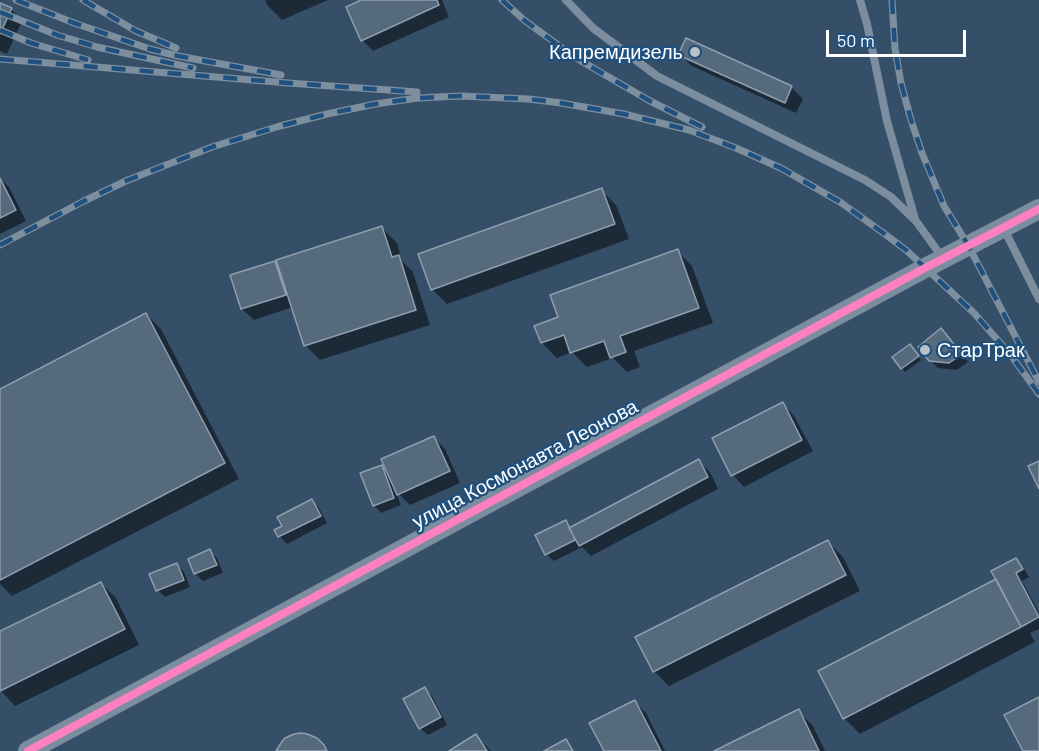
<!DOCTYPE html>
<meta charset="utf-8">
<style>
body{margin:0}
#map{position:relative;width:1039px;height:751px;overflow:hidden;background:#364f68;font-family:Barlow,sans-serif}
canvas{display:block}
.scale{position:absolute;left:826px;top:30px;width:140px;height:27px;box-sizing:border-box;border:3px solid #fff;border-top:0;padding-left:8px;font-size:18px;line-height:21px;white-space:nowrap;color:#fff;-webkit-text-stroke:4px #20507e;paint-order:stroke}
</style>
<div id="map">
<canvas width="1039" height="751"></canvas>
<div class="scale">50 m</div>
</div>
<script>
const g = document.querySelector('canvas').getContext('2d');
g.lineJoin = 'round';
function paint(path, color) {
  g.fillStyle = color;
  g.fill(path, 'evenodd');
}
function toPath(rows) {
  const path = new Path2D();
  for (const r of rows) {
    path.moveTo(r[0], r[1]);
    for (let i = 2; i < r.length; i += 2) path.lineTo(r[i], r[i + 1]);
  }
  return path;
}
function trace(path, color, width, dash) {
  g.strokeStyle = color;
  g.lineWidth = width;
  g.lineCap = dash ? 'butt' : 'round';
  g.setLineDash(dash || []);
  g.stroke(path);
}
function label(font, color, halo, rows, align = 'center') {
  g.font = font + ' Barlow,sans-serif';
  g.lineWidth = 4.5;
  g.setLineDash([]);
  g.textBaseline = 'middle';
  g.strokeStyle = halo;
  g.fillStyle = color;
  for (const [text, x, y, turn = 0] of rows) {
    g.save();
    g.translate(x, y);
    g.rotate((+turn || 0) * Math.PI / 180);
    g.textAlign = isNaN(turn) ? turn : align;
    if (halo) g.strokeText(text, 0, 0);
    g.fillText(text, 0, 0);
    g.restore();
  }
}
paint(toPath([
 [265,0,328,0,282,20,267,5],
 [364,0,442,0,449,17,373,51,362,40],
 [0,4,11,9,22,21,7,54,0,51],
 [680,55,791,87,803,99,796,113,692,66],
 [0,178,9,187,26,221,0,234],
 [601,190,616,205,629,239,447,304,432,289],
 [382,228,397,243,402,261,413,272,430,325,320,360,305,345,293,307,254,320,242,309,275,263,281,269],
 [677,251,692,266,713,323,634,351,640,367,627,372,613,358,587,367,572,352,557,358,542,343,560,318],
 [146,314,161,329,239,479,12,596,0,584,0,390],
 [948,338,968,362,957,370,938,368,930,360],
 [913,349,921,360,905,372,894,357],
 [783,404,794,416,813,451,744,487,733,475],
 [434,438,445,449,460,483,410,505,395,490,401,505,381,513,374,505,381,467,390,475],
 [698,461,710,472,718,489,591,556,582,547,554,561,546,554,565,522,571,528],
 [312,501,319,508,327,523,287,544,279,536,276,531],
 [828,542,843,557,860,591,669,686,654,671],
 [210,551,217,558,223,573,203,581,196,574,190,560],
 [1016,560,1023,567,1029,577,1022,581,1039,613,1039,629,1030,633,1035,642,860,734,845,719,820,672,998,579],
 [176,564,184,572,190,587,165,597,158,590],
 [101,583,116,598,139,645,15,706,0,690,0,633],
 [425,689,432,696,447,725,428,735,420,728],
 [635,702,646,713,665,751,605,751],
 [798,711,813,726,825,751,718,751],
 [476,736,491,751,452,751]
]), '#0007');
const building = toPath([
 [361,0,437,0,439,5,361,41,346,7,361,0],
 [0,3,12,8,0,34,0,3],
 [686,38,792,86,785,103,678,55,686,38],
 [0,178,16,210,0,218,0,178],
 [602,188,615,224,431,290,418,254,602,188],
 [382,226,392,257,399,255,416,310,304,346,276,260,382,226],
 [678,249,699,308,620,336,626,352,610,358,604,341,570,353,564,335,541,343,534,326,558,317,550,295,678,249],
 [275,261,286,295,241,309,230,275,275,261],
 [146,313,225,463,0,580,0,389,146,313],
 [941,328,962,354,949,363,929,361,918,347,941,328],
 [910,344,919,356,901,369,892,357,910,344],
 [783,402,802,440,731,476,712,438,783,402],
 [434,436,450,471,397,495,381,459,434,436],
 [699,459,708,477,579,546,569,528,699,459],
 [1039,461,1039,489,1028,466,1039,461],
 [382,465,394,498,373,506,360,473,382,465],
 [312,499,321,516,278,537,274,530,282,526,277,517,312,499],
 [566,520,575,540,545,555,535,535,566,520],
 [828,540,846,575,653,672,635,637,828,540],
 [210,549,217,565,194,574,188,559,210,549],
 [1016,558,1023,569,1016,573,1039,617,1021,627,991,571,1016,558],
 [177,563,184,580,156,591,149,574,177,563],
 [996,579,1021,627,843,719,818,671,996,579],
 [101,582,125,629,0,691,0,631,101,582],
 [425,687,441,717,419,729,403,699,425,687],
 [1039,697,1039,751,1023,751,1004,715,1039,697],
 [635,700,661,751,604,751,589,723,635,700],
 [799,709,819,751,714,751,799,709],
 [301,733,307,734,317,738,324,745,327,751,276,751,281,743,285,738,294,734,301,733],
 [476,734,487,751,449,751,476,734],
 [566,739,573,751,544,751,566,739]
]);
paint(building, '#566a7e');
trace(building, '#8e9ead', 1.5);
trace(toPath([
 [566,0,593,28,657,76,865,180,891,197,916,221,942,257],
 [860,0,867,24,887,121,915,219],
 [1004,229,1039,299]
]), '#7b8d9f', 8);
trace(toPath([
 [28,751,925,268,1039,209]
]), '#7b8d9f', 20);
const rail = toPath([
 [16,0,74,23,150,49,178,56,281,75],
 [83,0,136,31,176,48],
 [502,0,524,20,576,58,650,101,702,127],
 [892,0,895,49,901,83,911,120,922,153,944,206,968,245,1039,382],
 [0,12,57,35,97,47,193,68],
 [0,30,31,43,88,60],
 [0,59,288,83,417,92],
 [779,167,840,202,882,232,906,250,974,313,1010,354,1039,394],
 [0,245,84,201,128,180,212,147,280,126,327,114,375,104,418,98,460,96,529,99,561,103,624,114,689,130,736,148,785,170]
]);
trace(rail, '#7d8f9f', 7);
trace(rail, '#20507e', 4.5, [14]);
trace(toPath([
 [28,751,925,268,1039,209]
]), '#ff80c0', 8);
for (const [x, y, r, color] of [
 [695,52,6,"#b9c1ca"],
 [925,350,6,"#b9c1ca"]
]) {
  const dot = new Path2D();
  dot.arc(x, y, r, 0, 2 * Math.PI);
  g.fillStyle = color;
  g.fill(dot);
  trace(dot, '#20507e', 2);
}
label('20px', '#fff', '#20507e', [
 ["Капремдизель",683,52],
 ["СтарТрак",937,350,"left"]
], 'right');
label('20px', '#fff', '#20507e', [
 ["улица Космонавта Леонова",525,464,-28]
]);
</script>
